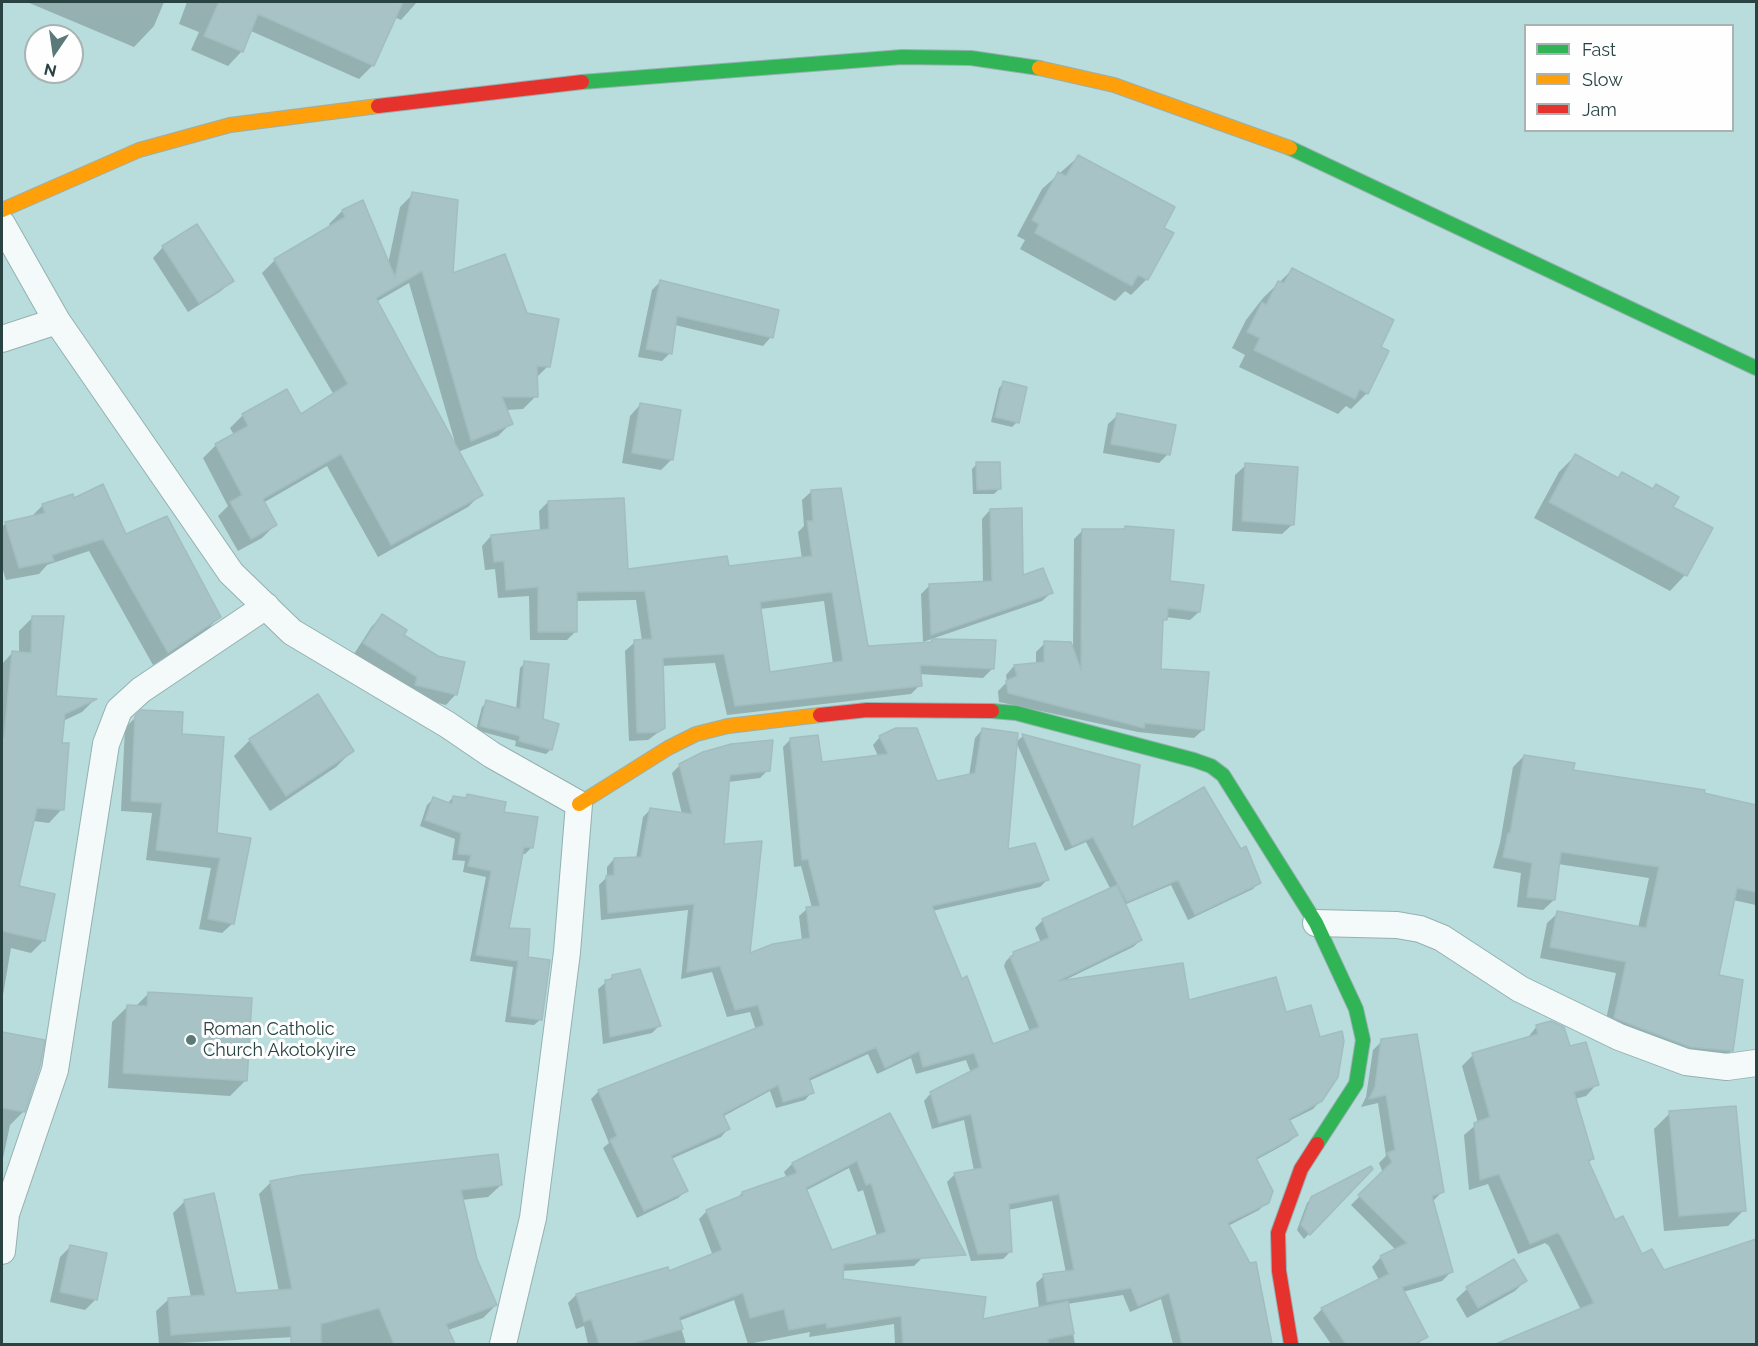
<!DOCTYPE html>
<style>
body{margin:0}
#map{position:relative;width:1758px;height:1346px;overflow:hidden;background:#b9dcdc;font-family:Raleway,sans-serif}
canvas{display:block}
.frame{position:absolute;inset:0;border:3px solid #284342;pointer-events:none}
.legend{position:absolute;left:1524px;top:24px;width:210px;height:108px;box-sizing:border-box;background:#fefefe;border:2px solid #a8b3b3;margin:0;padding:8px 10px;list-style:none;font-size:18px;color:#284342}
.legend li{display:flex;align-items:center;gap:12px;height:30px}
.legend b{width:30px;border:2px solid #a8b3b3}
.north{position:absolute;left:24px;top:24px;width:60px;height:60px;box-sizing:border-box;background:#fefefe;border:2px solid #a8b3b3;border-radius:50%;rotate:193deg;font-size:16px;font-weight:700;line-height:24px;text-align:center;color:#284342}
.north::after{content:'';display:block;margin:auto;width:21px;height:27px;background:#5b7978;clip-path:polygon(50% 0,100% 100%,50% 72%,0 100%)}
</style>
<div id="map">
<canvas width="1758" height="1346"></canvas>
<div class="frame"></div>
<ul class="legend">
<li><b style="height:8px;background:#30b455"></b>Fast</li>
<li><b style="height:8px;background:#ff9f0a"></b>Slow</li>
<li><b style="height:8px;background:#e5322d"></b>Jam</li>
</ul>
<div class="north">N</div>
</div>
<script>
const g = document.querySelector('canvas').getContext('2d');
g.lineJoin = 'round';
function paint(path, color) {
  g.fillStyle = color;
  g.fill(path, 'evenodd');
}
function toPath(rows) {
  const path = new Path2D();
  for (const r of rows) {
    path.moveTo(r[0], r[1]);
    for (let i = 2; i < r.length; i += 2) path.lineTo(r[i], r[i + 1]);
  }
  return path;
}
function trace(path, color, width, dash) {
  g.strokeStyle = color;
  g.lineWidth = width;
  g.lineCap = dash ? 'butt' : 'round';
  g.setLineDash(dash || []);
  g.stroke(path);
}
function label(font, color, halo, rows, align = 'center') {
  g.font = font + ' Raleway,sans-serif';
  g.lineWidth = 6;
  g.setLineDash([]);
  g.textBaseline = 'middle';
  g.strokeStyle = halo;
  g.fillStyle = color;
  for (const [text, x, y, turn = 0] of rows) {
    g.save();
    g.translate(x, y);
    g.rotate((+turn || 0) * Math.PI / 180);
    g.textAlign = isNaN(turn) ? turn : align;
    if (halo) g.strokeText(text, 0, 0);
    g.fillText(text, 0, 0);
    g.restore();
  }
}
paint(toPath([
 [27,2,164,2,154,26,134,47],
 [187,2,417,2,401,20,394,17,373,65,359,79,251,31,242,51,228,66,191,50,199,32,179,24],
 [1078,157,1162,228,1147,279,1131,295,1125,291,1115,301,1020,249,1025,240,1017,236,1042,189],
 [413,194,451,275,548,366,536,378,536,396,523,409,505,410,511,423,498,436,458,452,481,494,468,507,378,557,327,466,263,503,275,525,262,538,238,551,218,516,228,506,203,458,216,445,234,435,230,428,243,415,300,416,334,395,262,273,275,260,331,227,329,224,342,211,388,264,400,207],
 [409,283,456,446,376,302],
 [163,247,232,281,221,291,188,312,153,258],
 [1292,270,1379,347,1367,393,1351,409,1346,406,1338,414,1239,367,1245,355,1232,348,1246,320,1263,298],
 [660,282,771,337,763,346,675,325,670,353,662,361,638,357,652,290],
 [1004,383,1017,422,1012,427,991,422,999,388],
 [640,405,672,459,661,470,622,463,630,416],
 [1118,415,1168,454,1159,463,1103,453,1108,424],
 [1575,456,1617,479,1622,474,1670,507,1685,575,1670,591,1534,518,1559,472],
 [977,464,999,489,994,494,973,494,972,469],
 [1246,465,1293,524,1282,534,1232,531,1235,475],
 [812,491,867,648,929,644,932,640,992,669,983,678,919,674,920,685,911,694,727,715,715,663,661,666,664,728,648,740,629,741,625,651,635,642,642,641,636,600,577,601,576,631,567,640,530,640,529,596,498,598,495,569,485,570,482,546,491,536,540,531,539,511,548,502,626,571,727,568,802,559,798,532,804,526,802,500],
 [824,601,833,664,769,674,760,609],
 [72,496,73,500,126,536,219,617,206,631,153,665,89,551,47,565,39,574,6,580,2,567,2,527,6,523,30,518,42,506],
 [990,510,1022,577,1051,593,1042,601,923,642,921,594,930,585,983,583,982,519],
 [1126,528,1168,582,1199,612,1190,620,1166,617,1162,623,1160,671,1203,730,1194,738,1138,732,999,702,998,691,1007,682,1006,675,1014,666,1036,664,1036,652,1045,643,1073,652,1074,539,1083,530,1123,530],
 [382,616,456,694,446,705,406,695,354,654,372,626],
 [33,617,55,697,94,700,82,712,63,721,62,809,49,823,33,821,18,842,2,838,2,664,13,652,19,653,19,631],
 [525,663,551,749,546,754,515,746,516,741,476,730,482,707,487,702,516,709,520,668],
 [141,712,180,735,215,834,249,840,233,923,222,933,199,929,211,868,146,860,152,813,121,811,125,728],
 [982,730,1006,850,1048,879,1040,887,932,911,961,981,992,1046,1030,1032,1004,966,1006,961,1013,954,1041,943,1035,928,1043,920,1111,890,1086,842,1065,851,1016,742,1023,736,1138,766,1130,831,1259,882,1253,889,1188,920,1171,885,1124,905,1141,940,1133,947,1063,981,1188,1002,1285,1014,1321,1100,1313,1109,1289,1121,1297,1135,1289,1142,1256,1160,1267,1202,1259,1210,1228,1226,1249,1265,1255,1263,1270,1344,1173,1344,1161,1299,1130,1312,1123,1295,1067,1304,1075,1344,962,1344,961,1332,1039,1309,1036,1283,1044,1276,1066,1273,1052,1201,1008,1210,1010,1252,1003,1259,971,1261,947,1182,955,1174,974,1171,964,1120,932,1129,924,1101,931,1093,971,1073,966,1060,916,1074,911,1058,877,1074,868,1054,809,1081,812,1092,805,1100,776,1108,770,1091,722,1117,728,1129,721,1137,671,1159,686,1191,678,1198,637,1218,603,1148,609,1143,591,1099,599,1091,756,1030,750,1012,727,1017,712,972,681,979,688,910,601,920,599,885,607,877,607,867,614,859,636,859,643,817,650,810,682,814,672,773,680,765,768,770,760,778,728,782,723,846,748,955,802,941,799,916,807,909,812,908,801,866,794,867,783,747,791,739,820,763,878,756,873,745,880,737,936,783,969,776,975,738],
 [250,740,352,751,336,767,270,811,234,756],
 [1524,756,1571,772,1702,794,1756,807,1756,905,1733,900,1717,976,1732,1050,1721,1061,1604,1029,1616,973,1540,958,1547,923,1558,913,1638,928,1649,878,1558,864,1554,900,1543,910,1517,907,1521,873,1493,868,1500,843,1513,767],
 [468,796,502,813,531,848,525,854,522,854,508,929,526,958,541,1019,534,1025,505,1022,513,967,470,961,486,877,463,872,465,861,452,860,455,839,420,826,427,805,433,799,447,804,453,797,464,799],
 [2,868,21,871,18,888,44,940,31,953,11,948,2,1001],
 [613,976,659,1026,652,1033,603,1044,598,989],
 [149,993,246,1080,230,1096,108,1088,112,1022,128,1006,135,1007],
 [1537,1026,1569,1048,1597,1084,1586,1096,1575,1099,1593,1158,1588,1163,1614,1222,1641,1257,1664,1272,1747,1248,1756,1248,1756,1344,1513,1344,1522,1335,1581,1310,1549,1246,1545,1243,1518,1254,1488,1184,1469,1190,1464,1135,1478,1123,1462,1066,1473,1055,1526,1040],
 [2,1033,43,1041,24,1111,10,1125,2,1163],
 [1382,1041,1442,1192,1433,1201,1451,1272,1442,1281,1403,1292,1426,1336,1418,1344,1331,1344,1313,1318,1322,1309,1379,1280,1372,1267,1380,1258,1396,1250,1351,1205,1383,1173,1379,1163,1386,1156,1378,1103,1361,1107,1366,1097,1373,1050],
 [1670,1113,1744,1210,1728,1226,1664,1231,1654,1129],
 [890,1115,922,1258,914,1266,842,1271,842,1280,923,1291,925,1344,895,1344,894,1324,809,1337,810,1332,748,1344,734,1300,679,1321,686,1344,588,1344,584,1326,576,1329,568,1303,576,1295,668,1273,713,1256,699,1219,707,1211,736,1199,742,1193,787,1178,784,1172,792,1164],
 [849,1168,858,1192,863,1190,877,1236,831,1252,805,1191],
 [1371,1169,1304,1239,1297,1230,1307,1203,1312,1198],
 [271,1182,501,1185,488,1197,461,1200,476,1260,495,1306,483,1318,448,1330,454,1344,303,1344,302,1329,294,1337,159,1344,156,1311,169,1299,191,1297,173,1213,185,1201,235,1294,279,1292,259,1194],
 [70,1247,96,1299,85,1310,50,1302,60,1257],
 [1513,1261,1525,1281,1515,1291,1467,1318,1456,1299,1467,1289]
]), '#0003');
const building = toPath([
 [219,2,403,2,374,66,258,14,243,52,204,36,219,2],
 [1078,155,1175,207,1164,228,1174,233,1148,280,1138,275,1132,286,1035,233,1039,224,1032,220,1058,172,1066,176,1078,155],
 [412,192,458,200,453,273,505,254,527,313,559,319,550,367,537,366,538,397,502,397,513,424,471,441,422,271,376,298,483,495,391,545,341,454,263,499,277,525,251,539,230,502,242,495,215,444,248,426,242,414,287,389,301,414,348,384,274,259,345,217,342,210,363,200,395,277,412,192],
 [197,224,234,281,199,303,162,246,197,224],
 [1292,268,1394,320,1381,347,1389,351,1368,394,1360,389,1355,399,1254,350,1260,338,1247,332,1262,302,1266,305,1278,281,1284,283,1292,268],
 [660,280,779,310,773,338,677,316,672,354,646,349,660,280],
 [1003,381,1027,387,1019,423,995,417,1003,381],
 [640,403,681,410,673,460,632,453,640,403],
 [1117,413,1176,425,1170,455,1111,444,1117,413],
 [1575,454,1618,478,1622,472,1653,489,1656,484,1679,497,1673,507,1713,528,1687,576,1549,502,1575,454],
 [976,462,1000,462,1001,489,977,490,976,462],
 [1245,463,1298,467,1294,525,1242,521,1245,463],
 [103,484,126,534,167,516,221,617,168,653,103,539,52,555,54,561,19,568,5,522,45,513,42,504,73,494,74,498,103,484],
 [841,488,868,646,932,642,932,639,996,640,994,669,920,665,922,686,735,706,724,654,663,658,665,728,658,732,637,733,634,640,652,639,645,591,577,592,577,632,538,632,538,587,506,590,504,561,494,562,491,535,549,529,548,501,624,498,628,569,727,556,729,566,812,556,807,521,813,521,811,490,841,488],
 [832,592,843,661,770,672,760,602,832,592],
 [1022,508,1023,575,1043,568,1053,593,931,635,929,584,992,581,990,509,1022,508],
 [1125,526,1174,530,1170,581,1204,585,1200,612,1168,608,1167,620,1163,620,1161,669,1209,672,1204,730,1145,723,1144,728,1008,693,1006,681,1017,676,1014,665,1044,662,1044,641,1071,642,1081,670,1082,529,1125,529,1125,526],
 [382,614,407,630,404,635,438,656,465,662,457,695,415,685,417,677,363,643,382,614],
 [32,616,64,616,56,696,97,699,65,714,62,743,69,743,64,810,37,808,19,886,55,894,45,941,2,931,2,738,4,738,12,651,31,653,32,616],
 [524,661,549,664,543,719,559,724,552,750,519,741,520,736,480,726,486,700,520,709,524,661],
 [318,694,354,751,286,796,249,739,318,694],
 [141,710,183,712,182,734,224,737,217,833,251,838,234,924,208,919,220,858,156,850,162,803,131,801,135,716,141,710],
 [896,728,917,728,937,781,975,773,982,728,1018,733,1008,849,1035,843,1049,880,932,906,962,979,967,976,993,1044,1039,1027,1010,957,1014,955,1013,952,1049,938,1042,919,1117,885,1142,940,1058,981,1183,963,1189,1000,1276,977,1286,1012,1311,1005,1320,1037,1342,1031,1344,1041,1338,1077,1322,1101,1289,1119,1298,1135,1256,1158,1273,1191,1269,1203,1228,1223,1250,1263,1256,1262,1272,1344,1182,1344,1169,1293,1138,1306,1131,1288,1047,1302,1043,1274,1074,1270,1059,1194,1009,1204,1012,1252,978,1254,954,1173,982,1168,971,1114,939,1123,930,1092,979,1067,974,1053,923,1067,919,1051,885,1068,876,1047,809,1078,814,1093,783,1102,778,1085,723,1114,730,1129,671,1156,688,1191,644,1211,610,1140,617,1136,598,1090,764,1025,758,1005,735,1010,720,966,687,972,694,904,608,913,606,876,614,875,614,858,641,857,650,808,692,814,679,764,703,752,731,744,773,740,770,771,730,775,724,844,762,841,750,953,773,944,810,938,806,907,820,906,808,859,802,860,790,738,818,735,822,762,888,754,879,736,896,728],
 [1022,734,1140,765,1132,828,1204,787,1241,849,1246,846,1261,883,1195,915,1178,880,1127,902,1093,837,1072,846,1022,734],
 [1524,755,1575,763,1573,770,1705,790,1704,793,1756,805,1756,892,1737,888,1719,975,1743,980,1733,1051,1690,1047,1614,1018,1626,962,1550,947,1557,911,1646,928,1659,867,1561,852,1555,900,1527,897,1532,863,1503,857,1508,833,1510,833,1524,755],
 [467,794,506,802,504,812,538,817,533,848,524,847,509,928,530,929,528,957,550,960,542,1020,511,1016,518,961,476,955,491,871,468,866,471,855,458,854,461,833,425,820,433,797,452,804,453,796,466,798,467,794],
 [640,969,661,1026,610,1037,605,980,612,979,612,975,640,969],
 [148,992,252,998,247,1081,123,1073,127,1005,147,1006,148,992],
 [1551,1021,1564,1027,1570,1046,1586,1042,1599,1085,1574,1092,1594,1159,1588,1160,1615,1220,1623,1216,1642,1254,1652,1249,1664,1270,1756,1239,1756,1344,1496,1344,1594,1303,1560,1235,1557,1233,1530,1244,1499,1174,1480,1180,1474,1123,1490,1117,1472,1053,1538,1034,1536,1025,1551,1021],
 [2,1032,45,1040,40,1066,25,1112,2,1108,2,1032],
 [1417,1034,1444,1192,1432,1196,1453,1272,1402,1287,1428,1337,1414,1344,1346,1344,1321,1308,1389,1274,1380,1256,1407,1243,1358,1195,1392,1162,1387,1153,1395,1150,1386,1095,1369,1099,1375,1087,1381,1039,1417,1034],
 [1736,1106,1746,1211,1679,1216,1669,1111,1736,1106],
 [890,1113,966,1255,844,1264,843,1279,986,1297,983,1319,1068,1301,1074,1334,1048,1339,1048,1344,903,1344,901,1316,827,1328,826,1323,789,1330,784,1309,750,1318,743,1293,679,1317,683,1329,631,1344,599,1344,591,1319,584,1322,576,1294,668,1267,669,1271,722,1250,706,1210,743,1195,742,1192,797,1173,792,1163,890,1113],
 [857,1161,866,1185,871,1183,886,1232,832,1250,806,1188,857,1161],
 [498,1154,502,1185,461,1190,477,1259,497,1305,446,1324,455,1344,394,1344,379,1308,321,1324,321,1344,291,1344,291,1326,171,1335,168,1298,205,1295,184,1200,214,1193,236,1293,292,1289,270,1181,302,1175,498,1154],
 [1371,1166,1373,1169,1310,1235,1301,1225,1311,1197,1371,1166],
 [70,1245,107,1253,97,1300,60,1292,70,1245],
 [1514,1259,1527,1281,1478,1308,1466,1287,1514,1259]
]);
paint(building, '#a8c3c6');
trace(building, '#a1bdbf', 1.5);
const street = toPath([
 [2,224,57,321,231,573,292,632,448,725,492,755,579,804,567,952,533,1218,503,1344],
 [2,339,57,321],
 [1316,923,1397,925,1420,929,1442,938,1520,989,1619,1037,1686,1062,1727,1067,1756,1063],
 [2,1251,6,1214,55,1070,106,744,119,710,141,690,266,606]
]);
const fast = toPath([
 [582,82,902,57,971,58,1039,68],
 [1290,148,1756,368],
 [992,711,1016,713,1194,760,1211,766,1223,775,1316,923,1356,1009,1363,1040,1356,1084,1317,1144]
]);
const slow = toPath([
 [1039,68,1114,85,1290,148],
 [2,210,139,150,230,125,378,106],
 [579,804,668,748,696,734,728,726,820,715]
]);
const jam = toPath([
 [378,106,582,82],
 [820,715,867,710,992,711],
 [1291,1344,1279,1271,1278,1233,1301,1169,1317,1144]
]);
trace(street, '#94b1b0', 28);
trace(fast, '#94b1b0', 16);
trace(slow, '#94b1b0', 16);
trace(jam, '#94b1b0', 16);
trace(street, '#f4fafa', 26);
trace(fast, '#30b455', 14);
trace(slow, '#ff9f0a', 14);
trace(jam, '#e5322d', 14);
for (const [x, y, r, color] of [
 [191,1040,6,"#5b7978"]
]) {
  const dot = new Path2D();
  dot.arc(x, y, r, 0, 2 * Math.PI);
  g.fillStyle = color;
  g.fill(dot);
  trace(dot, '#fefefe', 2);
}
label('18px', '#284342', '#fefefe', [
 ["Roman Catholic",203,1030],
 ["Church Akotokyire",203,1051]
], 'left');
</script>
